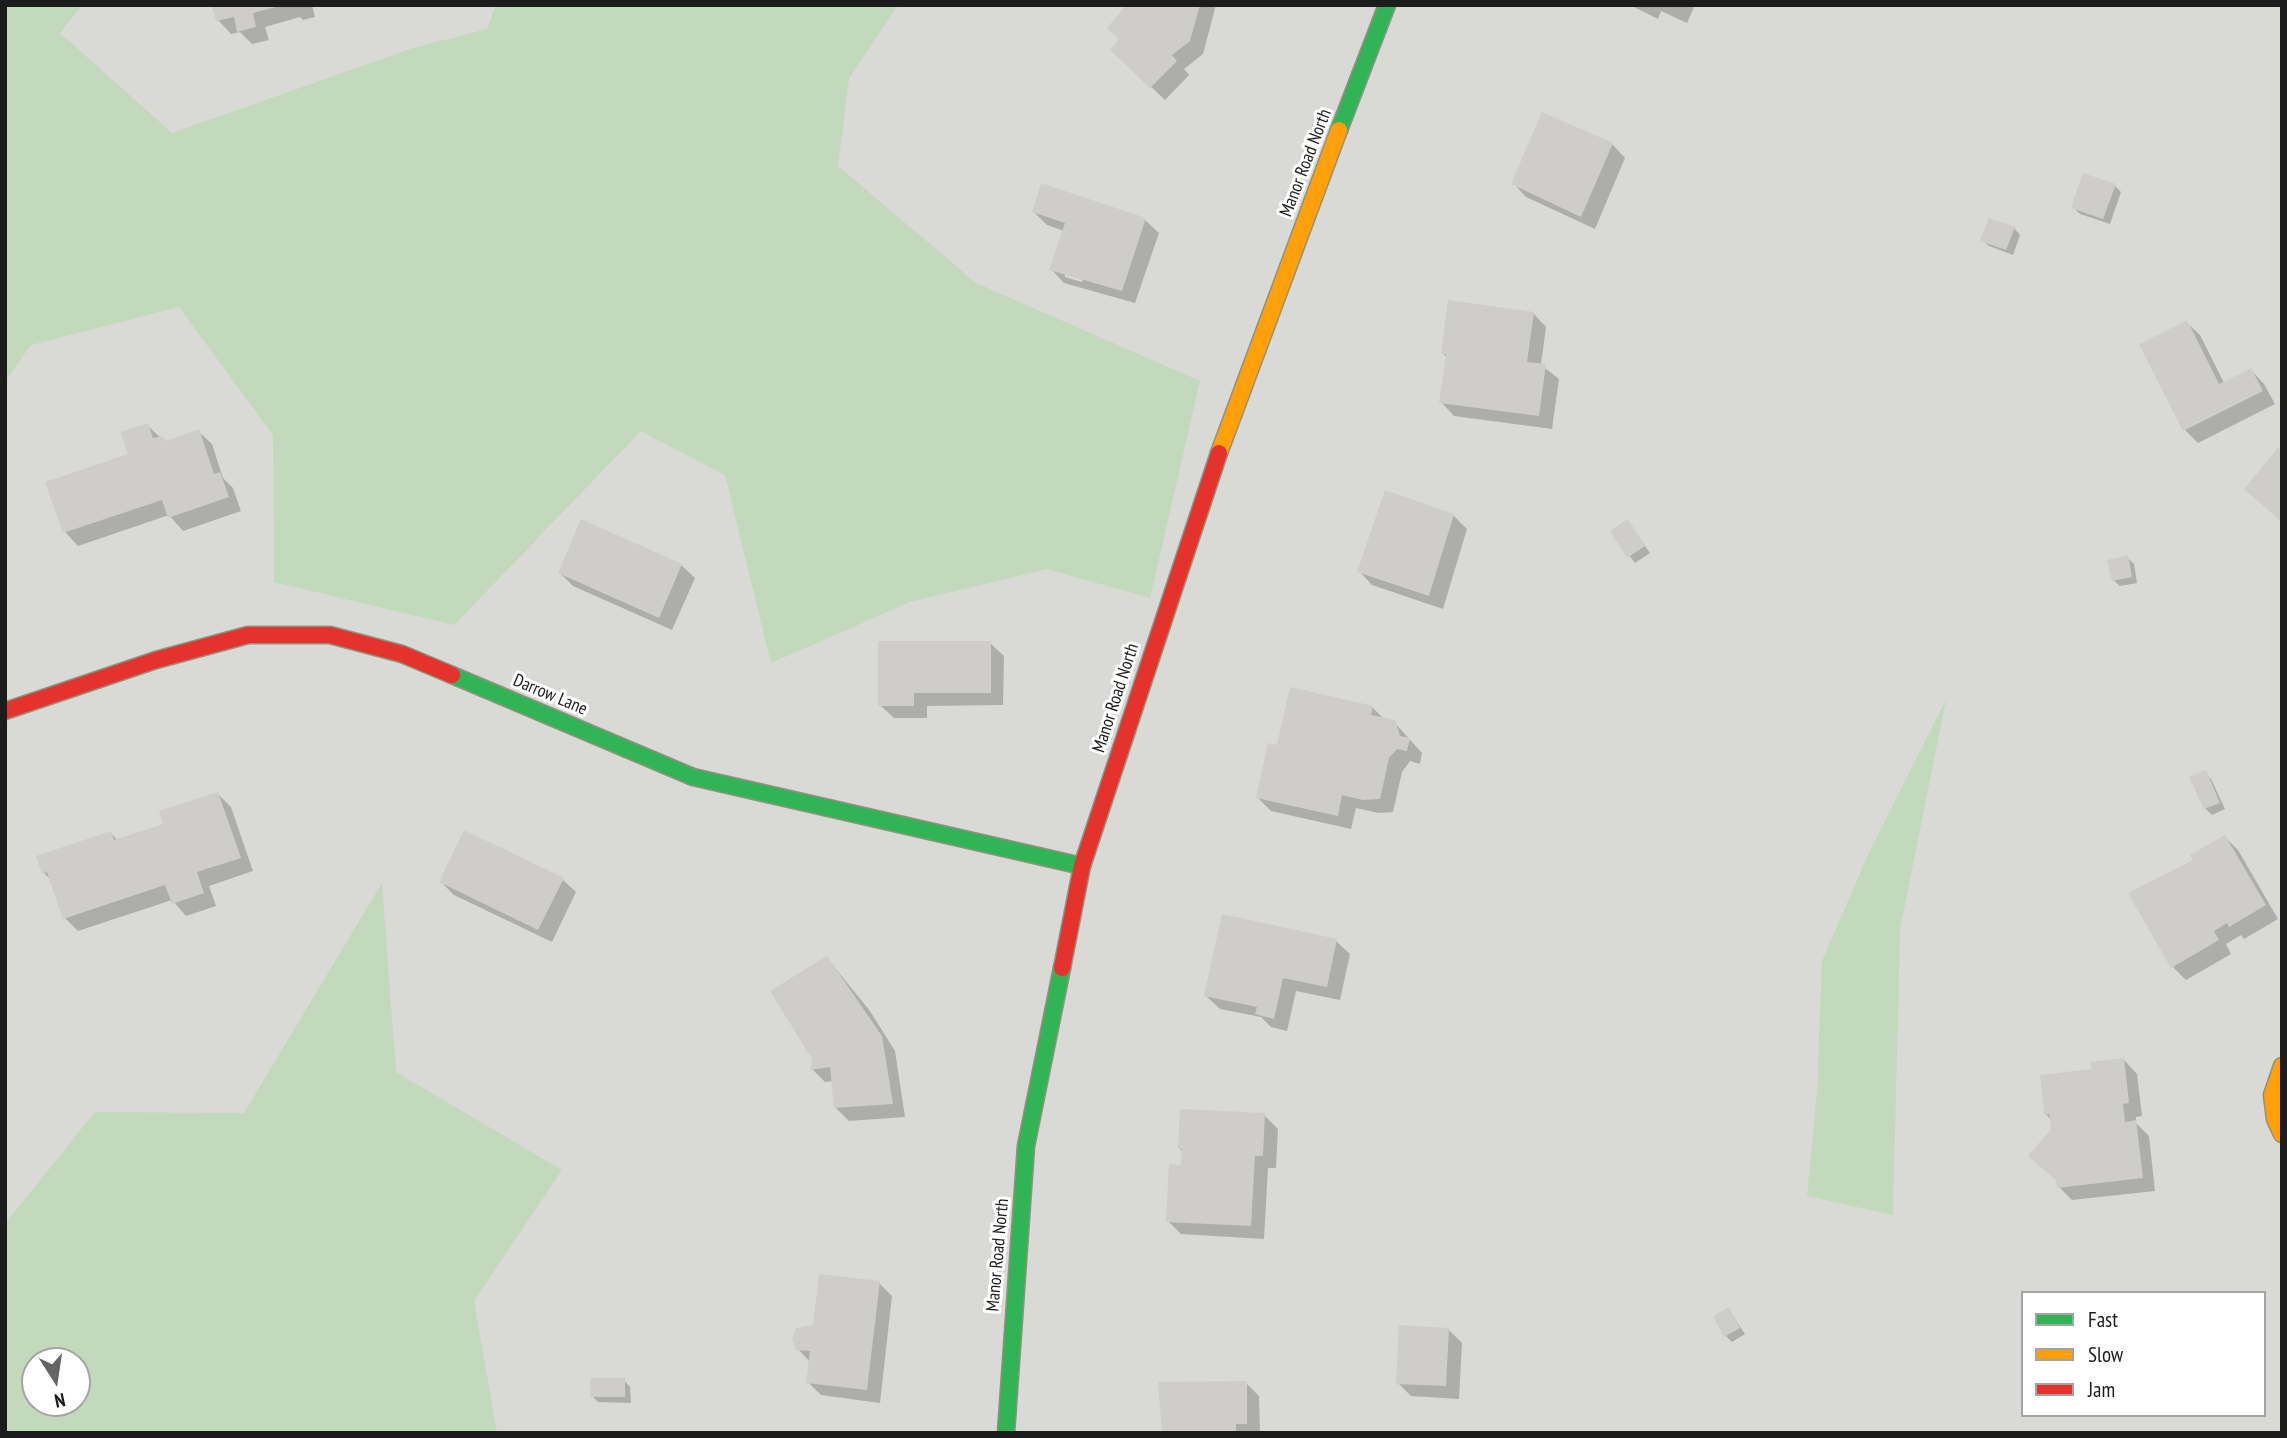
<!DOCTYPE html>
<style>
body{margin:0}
#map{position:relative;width:2287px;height:1438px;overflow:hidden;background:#eaeae5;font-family:"PT Sans Narrow",sans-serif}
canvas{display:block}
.frame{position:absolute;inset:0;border:7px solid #1c1c1c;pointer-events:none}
.legend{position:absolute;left:2021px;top:1291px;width:245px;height:126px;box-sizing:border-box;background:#fff;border:2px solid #a4a4a4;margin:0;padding:9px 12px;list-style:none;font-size:21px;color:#1c1c1c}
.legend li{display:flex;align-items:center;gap:14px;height:35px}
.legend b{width:35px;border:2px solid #a4a4a4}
.north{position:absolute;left:21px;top:1347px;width:70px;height:70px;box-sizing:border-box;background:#fff;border:2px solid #a4a4a4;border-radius:50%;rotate:168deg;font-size:19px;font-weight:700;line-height:28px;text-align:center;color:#1c1c1c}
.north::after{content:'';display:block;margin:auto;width:24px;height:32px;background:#646462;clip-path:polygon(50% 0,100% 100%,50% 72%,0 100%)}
</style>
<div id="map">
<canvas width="2287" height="1438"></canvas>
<div class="frame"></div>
<ul class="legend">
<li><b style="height:9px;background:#30b455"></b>Fast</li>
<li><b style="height:9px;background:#ff9f0a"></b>Slow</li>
<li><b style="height:9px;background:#e5322d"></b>Jam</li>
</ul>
<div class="north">N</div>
</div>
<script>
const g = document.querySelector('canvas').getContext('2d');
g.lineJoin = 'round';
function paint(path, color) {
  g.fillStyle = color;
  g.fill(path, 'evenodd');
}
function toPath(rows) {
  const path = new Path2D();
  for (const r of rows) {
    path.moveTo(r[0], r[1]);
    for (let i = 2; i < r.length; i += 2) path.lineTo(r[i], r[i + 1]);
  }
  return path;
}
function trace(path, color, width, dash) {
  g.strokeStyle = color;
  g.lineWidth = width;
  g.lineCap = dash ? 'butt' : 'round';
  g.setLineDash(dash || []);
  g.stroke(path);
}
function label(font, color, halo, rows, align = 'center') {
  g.font = font + ' "PT Sans Narrow",sans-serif';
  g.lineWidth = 6;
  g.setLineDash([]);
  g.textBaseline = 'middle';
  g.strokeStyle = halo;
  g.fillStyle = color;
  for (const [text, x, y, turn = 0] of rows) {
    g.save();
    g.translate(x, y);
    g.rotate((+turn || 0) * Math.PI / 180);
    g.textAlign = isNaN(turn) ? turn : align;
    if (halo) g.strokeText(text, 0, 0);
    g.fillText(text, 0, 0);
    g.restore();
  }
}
paint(toPath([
 [5,5,2282,5,2282,1433,5,1433],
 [2023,1293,2264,1293,2264,1415,2023,1415],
 [35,1361,77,1361,77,1403,35,1403]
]), '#d9d9d6');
paint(toPath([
 [5,5,82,5,60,33,172,133,413,48,487,29,496,5,898,5,849,78,838,166,976,283,1200,381,1150,598,1047,569,910,602,771,663,725,475,641,431,454,625,274,582,273,435,179,307,31,345,5,381],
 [1946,700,1900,929,1893,1215,1807,1196,1817,1092,1822,961,1867,857],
 [382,883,396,1072,562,1170,474,1301,497,1433,5,1433,5,1224,95,1112,244,1113],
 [35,1361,77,1361,77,1403,35,1403]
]), '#c2d9bb');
paint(toPath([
 [213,5,312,5,315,17,303,20,300,17,265,27,269,40,252,44,240,32,231,34,218,20],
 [1128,5,1216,5,1203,54,1184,69,1189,75,1165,100,1126,63,1121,39],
 [1630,5,1695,5,1687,23,1661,11,1658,19],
 [1612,144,1625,158,1595,229,1526,197,1513,183],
 [2115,186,2121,192,2110,224,2080,214,2073,207],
 [1034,212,1145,220,1159,233,1135,303,1064,283,1051,269,1064,231,1047,225],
 [1065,273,1083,279,1082,282,1065,277],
 [2014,228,2020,235,2013,255,1989,246,1982,240],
 [1533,313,1546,327,1541,365,1559,379,1552,429,1454,416,1441,402,1447,358,1443,353],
 [2186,322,2200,335,2224,383,2251,370,2264,384,2275,404,2198,443,2185,430],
 [147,425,166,443,198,431,212,444,223,478,233,488,241,511,183,531,169,515,78,546,65,532,130,455],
 [1386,493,1454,516,1467,529,1443,609,1372,585,1359,571],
 [1628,522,1650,553,1635,563,1612,532],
 [2127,557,2134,564,2137,583,2120,586,2113,580],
 [681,565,695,578,672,630,573,586,560,573],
 [990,643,1004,656,1003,705,927,706,927,718,894,718,880,705],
 [1372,707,1385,720,1394,722,1422,753,1420,764,1410,761,1402,772,1393,812,1378,813,1356,808,1351,829,1271,811,1258,798,1279,747],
 [2205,773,2211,779,2225,809,2212,815,2205,808],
 [218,794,231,807,253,871,209,886,216,906,186,916,172,900,78,931,65,918,52,881,44,873,111,833,118,841,166,825],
 [2225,837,2238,850,2278,919,2244,939,2241,935,2226,944,2231,954,2186,980,2173,967,2130,894,2195,861],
 [562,879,576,892,552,942,454,895,441,882],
 [1336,941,1350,954,1340,1000,1296,991,1287,1031,1271,1027,1261,1017,1220,1009,1206,996],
 [827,958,870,1011,895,1051,905,1117,849,1121,836,1108,833,1081,825,1082,812,1069],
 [2124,1060,2137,1074,2142,1116,2136,1117,2136,1123,2149,1136,2155,1191,2072,1200,2059,1187,2051,1120,2046,1114,2093,1070],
 [1264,1115,1278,1129,1276,1168,1268,1168,1264,1239,1181,1234,1168,1221,1183,1167,1183,1152,1180,1149],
 [879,1283,892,1296,880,1403,821,1395,808,1382,810,1362,798,1349,814,1327],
 [1729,1310,1745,1334,1732,1342,1726,1336],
 [1448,1329,1462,1343,1459,1399,1411,1396,1398,1383],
 [624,1380,630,1387,631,1403,598,1402,592,1396],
 [1246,1383,1259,1396,1260,1433,1164,1433]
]), '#0003');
paint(toPath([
 [212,5,280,5,280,6,253,13,256,27,237,32,234,17,216,21],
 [1126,5,1200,5,1190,41,1172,55,1177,61,1150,88,1110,50,1119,39,1107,28],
 [1542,112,1613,143,1581,217,1511,184],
 [2083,173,2116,184,2103,219,2071,208],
 [1041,183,1146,218,1122,291,1049,270,1065,223,1032,212],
 [1989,218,2015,227,2006,250,1980,241],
 [1448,300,1534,312,1527,362,1546,364,1539,416,1439,403,1446,354,1441,354],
 [2187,320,2219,384,2251,368,2263,391,2183,431,2139,344],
 [148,423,153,438,162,436,166,441,199,429,214,474,220,472,229,497,168,518,162,500,63,533,45,482,128,454,120,432],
 [2278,448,2282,451,2282,522,2244,489],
 [1385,490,1454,514,1429,596,1357,572],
 [581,519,682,564,659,618,558,573],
 [1628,519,1645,546,1627,558,1610,531],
 [2128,555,2132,577,2112,581,2107,560],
 [878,641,991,641,991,693,914,693,914,706,878,706],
 [1290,687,1373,706,1371,715,1395,720,1400,736,1410,738,1407,751,1397,749,1389,758,1380,799,1363,800,1342,795,1338,816,1256,798,1268,743,1277,745],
 [2206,770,2220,803,2204,809,2189,777],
 [218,792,241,858,197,872,204,893,172,904,165,885,63,919,47,872,42,874,36,856,111,831,114,840,163,824,159,811],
 [464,830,564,878,538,930,439,882],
 [2225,835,2266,905,2229,927,2227,923,2214,931,2219,940,2171,968,2128,893,2193,860,2190,855],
 [1222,914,1337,939,1327,987,1283,978,1274,1019,1255,1014,1257,1007,1204,996],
 [827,956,882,1036,893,1104,834,1108,830,1067,810,1070,812,1059,770,991],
 [2124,1058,2129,1103,2123,1104,2125,1122,2136,1120,2143,1178,2057,1188,2056,1180,2028,1156,2051,1129,2049,1114,2044,1115,2040,1075,2091,1069,2090,1062],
 [1180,1109,1265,1113,1263,1156,1255,1156,1251,1226,1166,1222,1169,1164,1181,1165,1182,1149,1178,1149],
 [819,1274,880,1281,867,1390,806,1383,810,1351,796,1350,792,1339,796,1328,813,1325],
 [1729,1307,1740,1328,1724,1337,1713,1316],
 [1399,1325,1449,1328,1446,1386,1396,1384],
 [591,1378,625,1378,625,1397,590,1397],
 [1247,1381,1247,1424,1236,1424,1236,1433,1162,1433,1158,1382]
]), '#cecdca');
const fast = toPath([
 [1339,130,1387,5],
 [452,675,693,777,1082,866],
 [1006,1433,1026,1146,1062,968]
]);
const slow = toPath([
 [1219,453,1339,130],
 [2282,1066,2272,1095,2275,1119,2282,1134]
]);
const jam = toPath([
 [5,711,156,660,248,635,330,635,402,654,452,675],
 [1062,968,1082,866,1219,453]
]);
trace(fast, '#8f937e', 19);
trace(slow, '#8f937e', 19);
trace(jam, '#8f937e', 19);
trace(fast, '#30b455', 16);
trace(slow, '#ff9f0a', 16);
trace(jam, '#e5322d', 16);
label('18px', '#1c1c1c', '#fff', [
 ["Manor Road North",1306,163,-69],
 ["Darrow Lane",550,695,23],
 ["Manor Road North",1116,698,-72],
 ["Manor Road North",998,1255,-85]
]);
</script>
